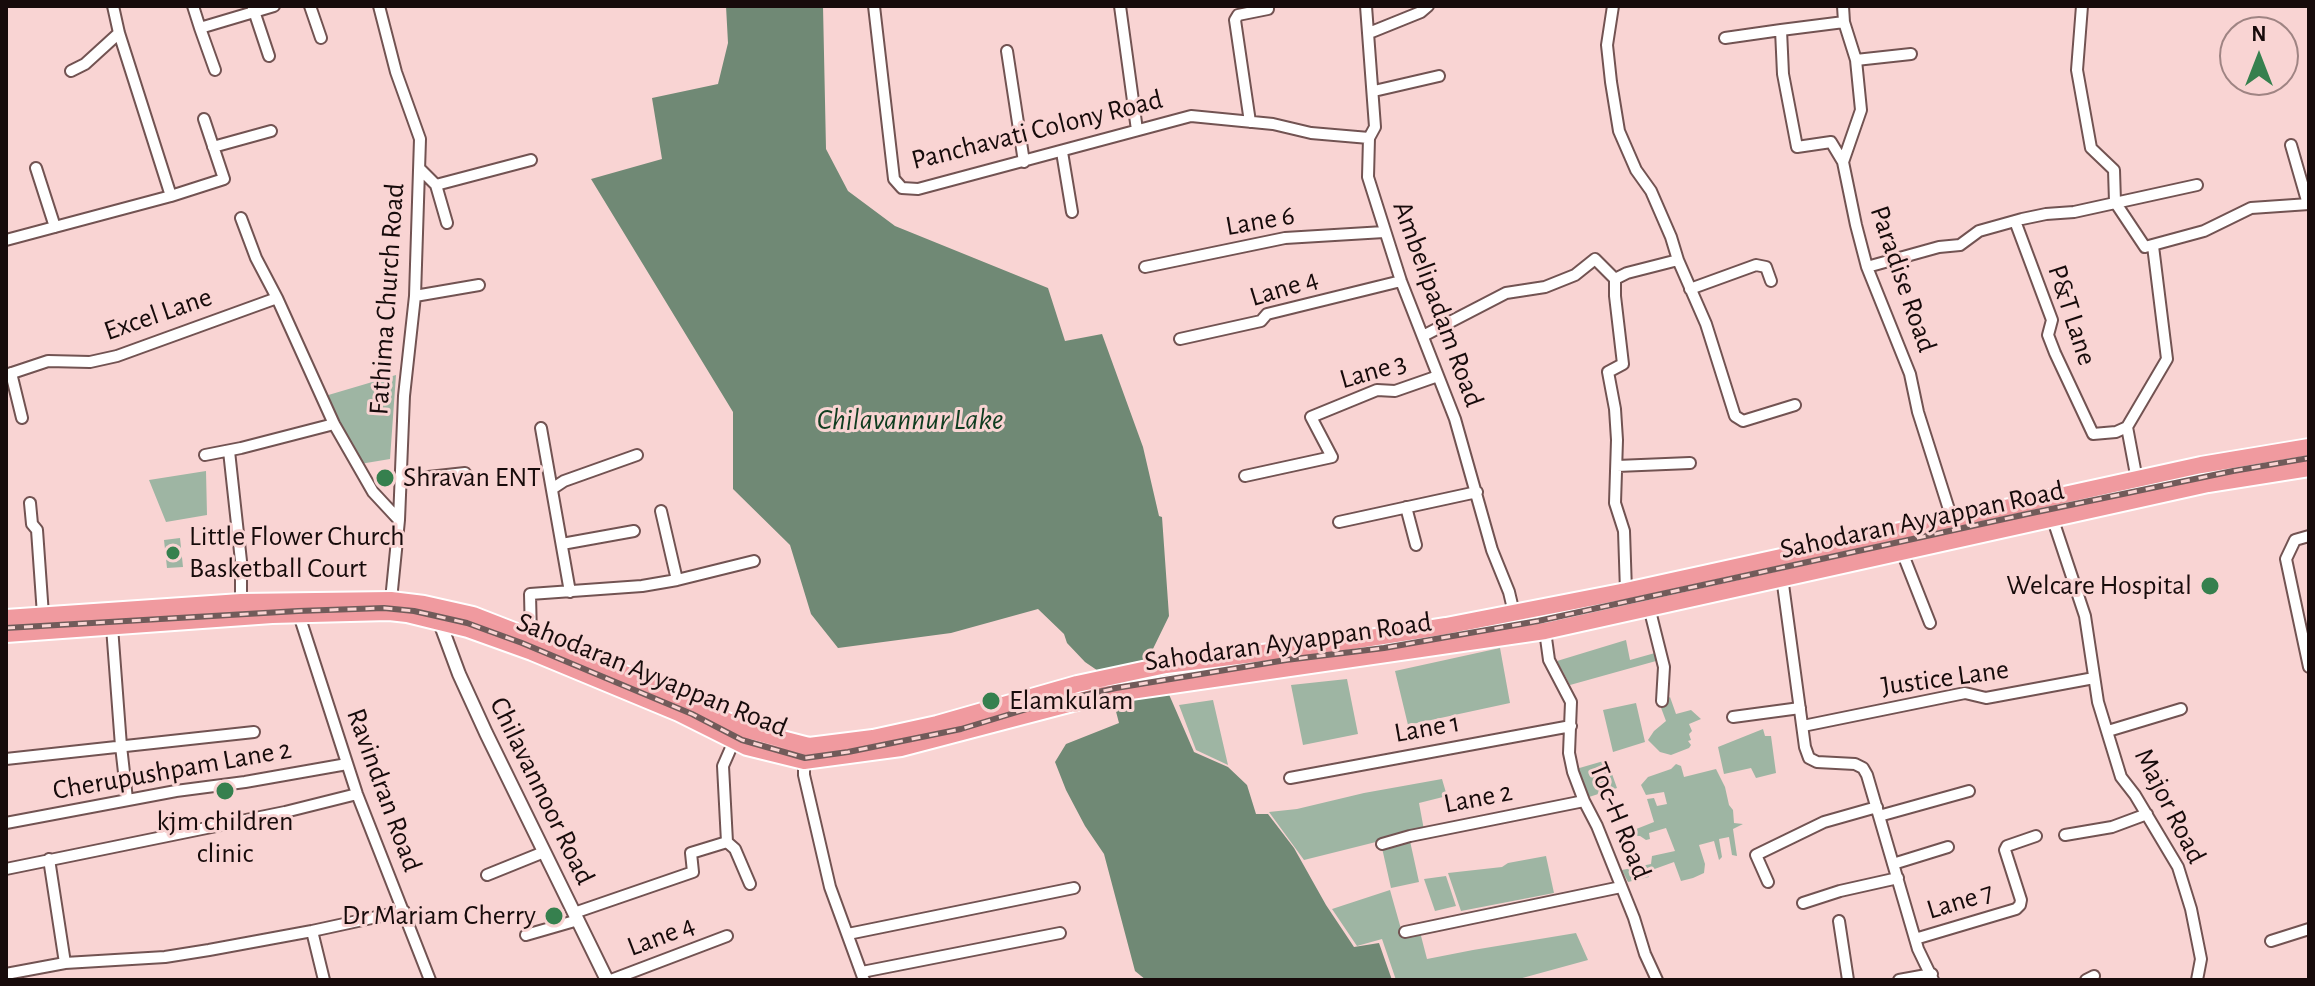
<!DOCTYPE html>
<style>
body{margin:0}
#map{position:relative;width:2315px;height:986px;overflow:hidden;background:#f9d4d3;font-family:"Alegreya Sans",sans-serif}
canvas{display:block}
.frame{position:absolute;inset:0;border:8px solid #170b0b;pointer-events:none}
.north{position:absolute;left:2219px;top:16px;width:80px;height:80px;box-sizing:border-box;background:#f9d4d3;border:2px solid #9f8483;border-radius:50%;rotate:0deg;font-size:22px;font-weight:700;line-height:32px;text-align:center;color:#170b0b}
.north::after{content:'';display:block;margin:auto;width:28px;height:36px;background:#36804e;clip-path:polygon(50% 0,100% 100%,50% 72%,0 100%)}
</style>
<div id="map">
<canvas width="2315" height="986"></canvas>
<div class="frame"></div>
<div class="north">N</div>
</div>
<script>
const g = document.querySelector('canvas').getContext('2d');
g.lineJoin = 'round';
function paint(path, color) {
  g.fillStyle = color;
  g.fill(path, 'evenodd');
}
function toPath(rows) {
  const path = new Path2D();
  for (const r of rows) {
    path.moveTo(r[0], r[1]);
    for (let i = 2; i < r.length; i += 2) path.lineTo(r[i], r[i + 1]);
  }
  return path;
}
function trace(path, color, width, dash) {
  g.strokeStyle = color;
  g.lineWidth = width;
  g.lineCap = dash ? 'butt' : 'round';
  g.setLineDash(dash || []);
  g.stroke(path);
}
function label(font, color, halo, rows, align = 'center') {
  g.font = font + ' "Alegreya Sans",sans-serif';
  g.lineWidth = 6;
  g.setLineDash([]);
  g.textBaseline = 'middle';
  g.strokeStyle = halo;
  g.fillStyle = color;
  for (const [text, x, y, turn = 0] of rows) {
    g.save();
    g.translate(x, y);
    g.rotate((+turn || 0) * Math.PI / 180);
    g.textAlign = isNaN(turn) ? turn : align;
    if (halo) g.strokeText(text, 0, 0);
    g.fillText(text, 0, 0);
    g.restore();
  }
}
paint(toPath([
 [396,375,390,459,360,464,325,396],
 [206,471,207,515,166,522,149,480],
 [180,538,183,567,167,568,164,540],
 [1626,640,1630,660,1655,653,1656,661,1570,685,1557,661],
 [1500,648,1510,703,1408,725,1395,671],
 [1347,679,1358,734,1303,745,1291,685],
 [1670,697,1676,714,1691,710,1701,719,1689,724,1692,731,1689,734,1691,740,1688,741,1691,745,1689,748,1671,755,1660,752,1648,740,1654,731,1666,721,1660,705],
 [1213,700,1228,765,1196,750,1179,705],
 [1636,703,1645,742,1613,752,1603,710],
 [1763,729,1765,736,1771,736,1776,773,1756,778,1751,768,1724,774,1718,747],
 [1607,760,1617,788,1589,797,1576,769],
 [1676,764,1681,766,1684,777,1716,769,1725,787,1729,805,1733,810,1734,823,1743,824,1733,829,1737,856,1732,855,1729,837,1719,839,1722,857,1719,860,1714,841,1699,845,1705,864,1704,873,1693,878,1681,881,1674,862,1649,871,1649,877,1628,882,1622,870,1651,864,1652,856,1675,851,1666,828,1649,833,1650,839,1646,840,1640,836,1621,835,1654,822,1647,799,1654,798,1657,806,1667,804,1664,792,1646,795,1641,785,1648,777,1671,769],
 [1442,779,1447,796,1419,803,1424,830,1304,860,1269,812,1297,809,1364,793],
 [1410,841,1419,882,1391,888,1382,848],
 [1546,856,1554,893,1461,911,1448,873,1502,867,1508,863],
 [1446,876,1456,906,1435,911,1424,879],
 [1390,890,1403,936,1420,932,1427,959,1473,950,1576,933,1588,960,1515,980,1396,980,1382,939,1357,946,1332,909]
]), '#9eb5a3');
paint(toPath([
 [726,6,823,6,826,149,848,191,895,226,1048,288,1065,341,1102,334,1143,447,1159,516,1162,517,1169,616,1151,653,1194,752,1228,767,1247,785,1256,814,1268,814,1294,848,1326,905,1354,947,1379,943,1392,980,1146,980,1135,971,1104,854,1085,826,1066,790,1055,762,1066,744,1119,723,1107,677,1085,662,1067,643,1064,634,1038,609,951,633,838,648,811,614,790,545,733,489,733,412,591,179,662,159,652,98,718,84,728,43]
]), '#708975');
const minor = toPath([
 [113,6,119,33,171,196],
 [193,6,200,28,274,6],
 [310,6,321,38],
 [379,6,396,72,420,139,415,296,404,396,399,520,391,600],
 [874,6,894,179,902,188,918,189,1191,116,1273,124,1311,133,1369,138],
 [1120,6,1137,130],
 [1366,6,1375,127,1369,138,1368,177,1401,281,1455,419,1492,550,1509,592,1514,613],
 [1613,6,1607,45,1611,82,1619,131,1636,170,1651,191,1671,237,1678,260,1627,273,1615,279,1615,296,1623,364,1608,372,1615,409,1617,440,1615,503,1624,531,1626,591],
 [1843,6,1844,22,1856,60,1861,110,1843,162,1856,225,1867,267,1910,374,1918,412,1952,519],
 [2082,6,2077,70,2091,148,2114,170,2115,202,2145,247,2204,231,2251,208,2309,204],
 [253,8,269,56],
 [200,28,215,70],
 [1369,33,1421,12,1428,6],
 [1725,38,1781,30],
 [1007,51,1024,162],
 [1856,60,1911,54],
 [71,71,85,64,119,33],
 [1374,91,1439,76],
 [1250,122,1235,20,1238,15,1268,9],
 [2291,145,2308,204],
 [213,147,271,131],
 [1062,152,1072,212],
 [1843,162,1831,142,1797,147,1783,74,1781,30,1844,22],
 [36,168,55,227],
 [420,169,436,185,447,223],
 [436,185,531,160],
 [241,218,256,258,277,298,334,424,373,492,399,520],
 [2015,221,2052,320,2048,335,2055,353,2093,434,2116,432,2127,427],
 [6,240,171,196,224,179,204,119],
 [1678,260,1706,324,1735,416,1743,421,1795,405],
 [1145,267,1285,238,1384,232],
 [1867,267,1939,247,1960,245,1979,231,2022,219,2046,214,2074,212,2197,185],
 [1690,289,1756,265,1766,267,1771,281],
 [415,296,479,285],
 [1423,336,1506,293,1545,287,1575,275,1595,259,1615,279],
 [1180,339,1261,321,1267,314,1401,281],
 [11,373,22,418],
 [6,375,48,361,90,362,117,356,277,298],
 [541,428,570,592],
 [229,451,241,561,241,602],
 [205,455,241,448,334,424],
 [1617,466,1690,463],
 [1245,476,1332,457,1311,417,1377,390,1395,391,1438,376],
 [401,480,465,473],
 [2137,480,2127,427,2167,359,2153,246],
 [552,489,564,481,637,455],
 [30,503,32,524,37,530,43,615],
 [1406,507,1416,545],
 [661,511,677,580],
 [2052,517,2085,616,2098,702,2121,777,2135,795,2178,867,2191,909,2201,959,2197,980],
 [1339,522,1477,492],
 [2309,536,2295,540,2286,559,2309,667],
 [562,544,634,531],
 [1902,552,1930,623],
 [1782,577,1805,747,1809,758,1817,762,1855,764,1863,768,1867,775,1918,949,1933,980],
 [1649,607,1664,667,1662,701],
 [299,615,357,794,430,980],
 [112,627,121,746,127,799],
 [1545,631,1549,660,1571,702,1569,753,1573,772,1584,801,1597,826,1634,918,1645,954,1657,980],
 [531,637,530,594,642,586,677,580,754,561],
 [1733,717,1800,708],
 [1803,726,1965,693,1986,698,2094,678],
 [2108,731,2181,709],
 [734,741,723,766,727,842,735,849,750,884],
 [6,759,254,732],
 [804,761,804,775,830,887,864,980],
 [1290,778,1571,726],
 [1879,816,1969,791],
 [6,823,176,791,245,782,347,764],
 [2065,835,2112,827,2147,814],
 [1382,844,1410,836,1584,801],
 [49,859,65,963],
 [1893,864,1948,847],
 [6,869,285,812,357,794],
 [487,875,544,852],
 [1768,882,1756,855,1824,822,1877,807],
 [1803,903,1840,891,1898,878],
 [574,913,693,872,691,853,727,842],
 [1839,921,1848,980],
 [312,931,324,980],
 [1405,932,1621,887],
 [848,934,1074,888],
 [526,935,578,920],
 [1915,939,2016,909,2020,905,2021,900,2005,850,2007,846,2036,836],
 [2271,941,2309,929],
 [862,972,1060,933],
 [6,974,65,963,165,957,209,950,312,931,404,911],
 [611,980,727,936],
 [1899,980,1932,974],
 [2086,980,2094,976]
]);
const tertiary = toPath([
 [439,620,459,674,486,733,607,980]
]);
const primary = toPath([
 [6,618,241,602,391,600,424,604,473,615,627,675,747,730,809,746,873,738,937,724,1077,684,1166,665,1326,645,1446,626,1626,591,2201,465,2309,447],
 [6,634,272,615,389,612,407,614,468,629,532,652,679,713,747,747,804,761,901,748,1103,695,1545,631,2208,484,2309,468]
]);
trace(minor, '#725352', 14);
trace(tertiary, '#725352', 16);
trace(primary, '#fff', 20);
trace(minor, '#fff', 10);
trace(tertiary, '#fff', 12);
trace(primary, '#f09a9f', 16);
const rail = toPath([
 [6,628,298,611,384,608,414,611,467,623,522,643,692,714,742,740,805,758,848,752,961,729,1037,706,1116,688,1286,660,1384,648,1538,621,2027,514,2233,471,2309,458]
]);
trace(rail, '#715b5a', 6);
trace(rail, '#f9d4d3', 3, [9]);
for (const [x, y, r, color] of [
 [385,478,10,"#36804e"],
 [173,553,8,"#36804e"],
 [2210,586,10,"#36804e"],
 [991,701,10,"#36804e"],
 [225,791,10,"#36804e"],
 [554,916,10,"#36804e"]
]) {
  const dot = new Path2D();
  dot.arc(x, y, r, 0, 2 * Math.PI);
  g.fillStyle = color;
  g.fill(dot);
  trace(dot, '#f9d4d3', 3);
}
label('28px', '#170b0b', '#f9d4d3', [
 ["Panchavati Colony Road",1037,130,-14],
 ["Lane 6",1260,221,-10],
 ["Paradise Road",1903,279,71],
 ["Lane 4",1284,288,-17],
 ["Fathima Church Road",387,299,-86],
 ["Ambelipadam Road",1438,304,70],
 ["Excel Lane",158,314,-19],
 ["P&T Lane",2072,315,72],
 ["Lane 3",1373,371,-16],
 ["Sahodaran Ayyappan Road",1922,520,-12],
 ["Sahodaran Ayyappan Road",1288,642,-8],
 ["Sahodaran Ayyappan Road",652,675,22],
 ["Justice Lane",1945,678,-8],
 ["Lane 1",1427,728,-10],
 ["Cherupushpam Lane 2",172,770,-10],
 ["Ravindran Road",384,790,70],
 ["Chilavannoor Road",542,791,64],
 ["Lane 2",1478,798,-11],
 ["Major Road",2170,806,63],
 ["Toc-H Road",1620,821,68],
 ["Lane 7",1960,901,-17],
 ["Lane 4",661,936,-21]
]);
label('28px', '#170b0b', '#f9d4d3', [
 ["Shravan ENT",403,478],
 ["Little Flower Church",189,537],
 ["Basketball Court",189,569],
 ["Welcare Hospital",2192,586,"right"],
 ["Elamkulam",1009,701],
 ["kjm children",225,822,"center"],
 ["clinic",225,854,"center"],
 ["Dr Mariam Cherry",536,916,"right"]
], 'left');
label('italic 30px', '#103d20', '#f9d4d3', [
 ["Chilavannur Lake",910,420]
]);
</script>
